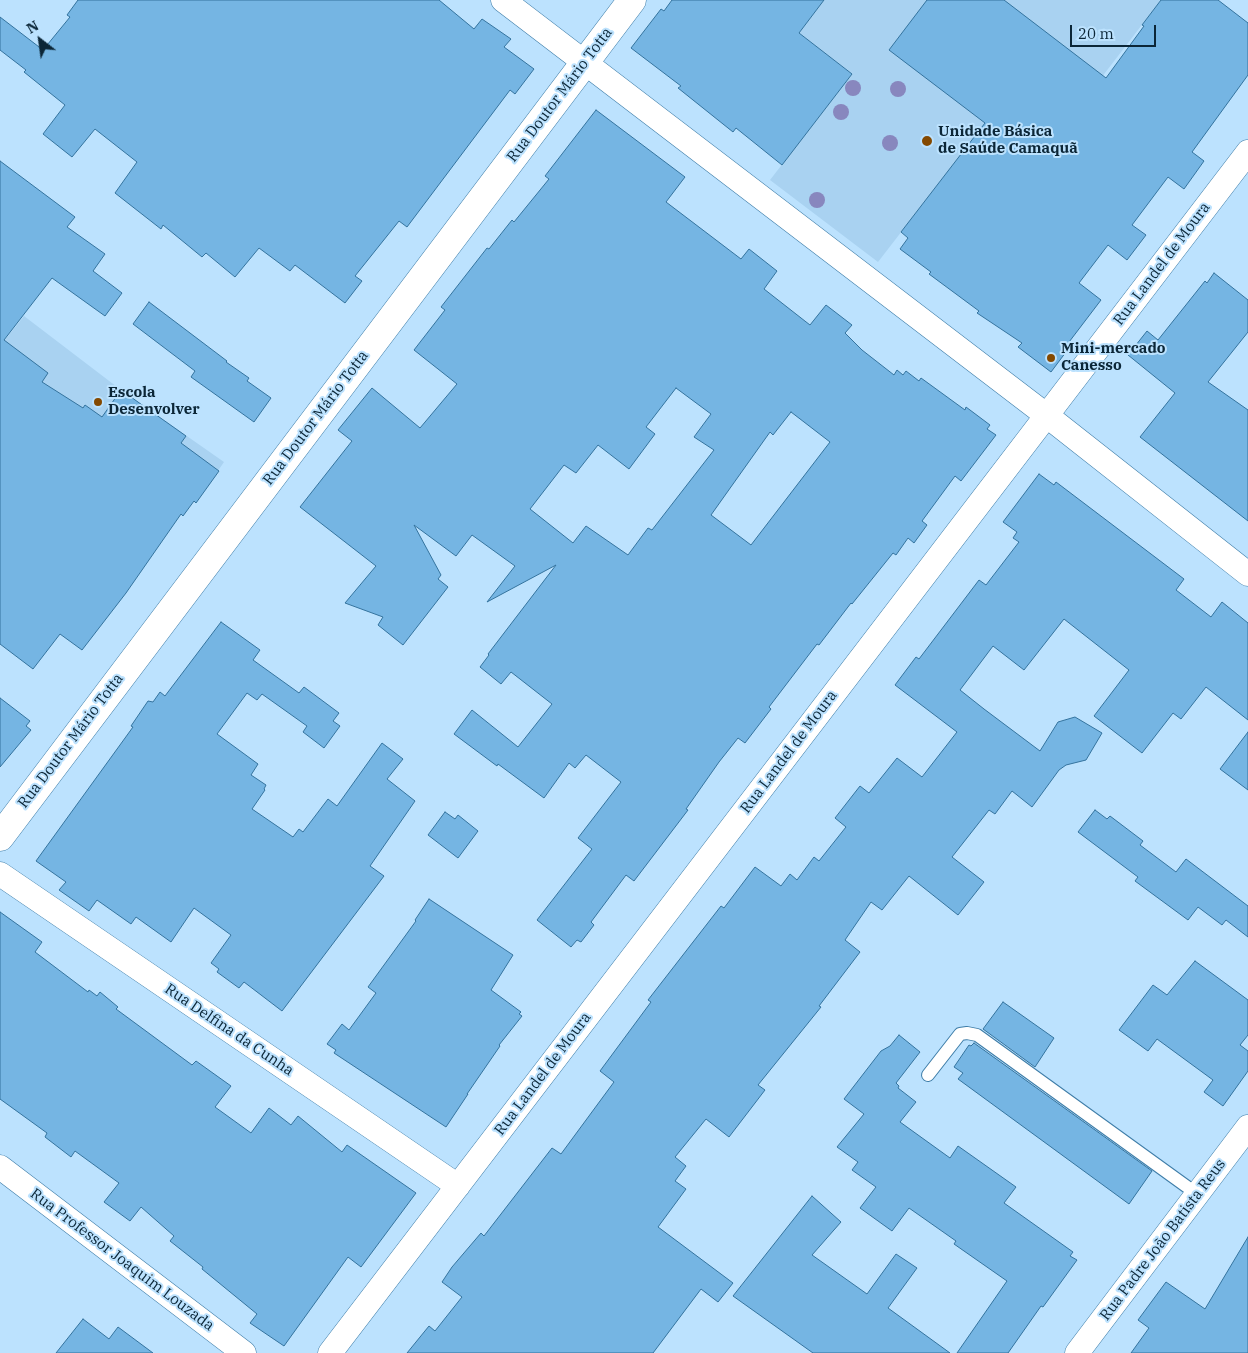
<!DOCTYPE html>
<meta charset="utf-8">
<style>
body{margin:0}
#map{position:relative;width:1248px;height:1353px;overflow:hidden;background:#bce2fe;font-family:"IBM Plex Serif",serif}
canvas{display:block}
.north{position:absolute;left:15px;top:15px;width:50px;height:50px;-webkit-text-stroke:4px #bce2fe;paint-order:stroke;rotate:330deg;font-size:14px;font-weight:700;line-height:20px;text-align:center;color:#0b2637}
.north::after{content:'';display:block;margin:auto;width:18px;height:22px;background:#0b2637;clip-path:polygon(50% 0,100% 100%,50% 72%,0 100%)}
.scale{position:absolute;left:1070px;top:25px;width:86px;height:22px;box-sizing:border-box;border:2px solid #0b2637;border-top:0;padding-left:6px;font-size:15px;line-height:18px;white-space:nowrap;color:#0b2637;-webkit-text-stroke:4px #bce2fe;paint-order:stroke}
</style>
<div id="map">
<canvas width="1248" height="1353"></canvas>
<div class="north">N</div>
<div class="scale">20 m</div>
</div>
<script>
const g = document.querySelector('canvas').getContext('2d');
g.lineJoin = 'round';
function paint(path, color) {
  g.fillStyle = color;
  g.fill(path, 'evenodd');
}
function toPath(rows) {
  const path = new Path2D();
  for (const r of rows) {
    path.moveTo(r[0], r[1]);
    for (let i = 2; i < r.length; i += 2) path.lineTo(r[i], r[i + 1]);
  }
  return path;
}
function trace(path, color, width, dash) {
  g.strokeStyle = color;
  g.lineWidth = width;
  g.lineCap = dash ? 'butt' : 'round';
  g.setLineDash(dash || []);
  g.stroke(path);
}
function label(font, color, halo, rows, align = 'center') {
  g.font = font + ' "IBM Plex Serif",serif';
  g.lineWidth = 4;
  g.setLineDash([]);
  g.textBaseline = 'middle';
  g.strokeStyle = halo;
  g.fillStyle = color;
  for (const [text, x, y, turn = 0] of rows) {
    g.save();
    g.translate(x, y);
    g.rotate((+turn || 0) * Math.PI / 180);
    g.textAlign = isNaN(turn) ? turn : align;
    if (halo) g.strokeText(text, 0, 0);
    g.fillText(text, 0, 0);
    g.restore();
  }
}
paint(toPath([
 [824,0,1161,0,1012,194,960,156,878,262,770,180,852,74,799,33],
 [24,316,121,390,224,462,196,503,32,384,0,346]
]), '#a9d2f1');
const building = toPath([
 [78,0,439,0,474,29,482,19,511,39,504,47,534,69,515,94,510,90,407,227,399,221,355,276,362,281,345,303,295,265,290,271,259,248,235,277,206,253,202,257,163,225,161,229,115,193,137,162,95,129,72,157,43,134,65,105,24,72,26,70,0,50,0,17,43,50,70,17,67,15,78,0],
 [672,0,824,0,799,33,852,74,782,165,736,128,733,132,678,88,681,86,631,48,661,9,664,11,672,0],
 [927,0,1004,0,1106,78,1144,26,1142,25,1161,0,1218,0,1248,23,1248,75,1192,152,1204,161,1184,189,1168,177,1132,225,1146,235,1127,260,1108,245,1079,283,1101,300,1066,346,1069,348,1051,372,1018,347,1022,343,977,313,979,311,929,274,931,272,900,249,908,238,901,232,985,123,889,50,927,0],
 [596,110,685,177,666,202,741,259,749,249,777,271,764,289,810,325,826,305,852,325,845,333,862,350,894,375,897,370,903,375,906,371,919,381,921,378,965,410,966,407,990,425,987,429,996,435,961,481,955,476,922,521,927,525,914,543,908,538,896,555,893,553,852,604,851,603,819,645,817,644,769,707,771,709,745,743,738,738,719,762,686,809,688,810,634,881,626,875,591,922,594,925,581,942,577,940,571,947,537,920,592,849,578,838,621,782,586,755,575,768,569,763,544,798,498,764,497,766,454,734,472,710,518,747,552,704,511,672,501,684,480,667,489,655,488,654,556,565,487,602,515,566,472,535,456,556,414,525,441,575,438,579,448,587,403,645,378,625,383,617,345,603,376,566,300,507,352,441,338,430,372,388,420,428,457,384,414,350,445,310,441,307,487,248,489,249,512,220,514,222,549,179,545,176,596,110],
 [676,388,711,414,694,437,714,450,652,530,648,528,628,555,586,526,573,543,530,509,564,465,576,473,598,445,629,469,655,434,646,427,676,388],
 [791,412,830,442,751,545,711,515,770,432,773,435,791,412],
 [0,161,75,217,67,227,105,254,93,271,122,293,105,316,52,278,4,340,48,373,42,382,83,408,85,405,102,417,121,390,186,436,181,443,219,471,196,503,194,501,183,516,181,514,126,593,82,650,60,634,33,669,0,644,0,161],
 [1214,273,1248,300,1248,332,1208,382,1248,410,1248,521,1140,437,1175,393,1128,355,1147,331,1158,340,1205,281,1207,283,1214,273],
 [149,302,227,361,226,362,249,378,247,381,271,398,254,422,191,377,195,371,133,324,149,302],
 [1039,474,1054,485,1056,482,1184,579,1176,590,1211,617,1222,602,1248,623,1248,720,1206,687,1181,719,1173,713,1142,753,1094,716,1129,670,1064,619,1024,670,993,646,960,690,984,709,1040,751,1058,722,1075,717,1102,733,1086,760,1066,765,1059,770,1032,807,1012,791,995,814,989,810,952,857,984,882,958,915,909,876,882,910,871,902,845,940,860,952,819,1006,821,1007,758,1085,765,1090,729,1137,706,1119,675,1157,686,1166,675,1181,686,1189,658,1227,733,1283,718,1302,701,1289,653,1353,407,1353,429,1326,435,1331,462,1297,442,1282,452,1267,481,1233,484,1236,552,1148,561,1154,614,1082,600,1071,651,1002,648,1000,721,906,724,908,755,867,781,886,790,874,797,880,814,857,819,861,846,827,835,818,860,786,869,793,897,758,922,777,957,732,895,685,916,657,919,659,979,580,986,585,1019,542,1013,538,1017,532,1003,522,1039,474],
 [221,622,260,650,253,660,299,693,304,687,339,713,333,721,340,726,324,748,303,732,307,726,262,694,257,700,247,693,217,734,258,764,251,775,266,785,264,789,265,790,252,809,293,837,299,829,303,832,328,799,337,806,382,743,403,759,387,779,415,801,370,866,384,876,282,1011,244,982,239,988,217,972,219,969,211,963,231,935,194,908,171,942,136,917,131,924,97,900,89,911,59,890,66,882,36,861,133,727,131,726,148,701,153,702,160,692,165,696,221,622],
 [0,698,30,721,26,726,31,730,0,767,0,698],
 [1248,732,1248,790,1220,769,1248,732],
 [1095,810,1107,819,1110,816,1143,841,1140,845,1176,872,1186,859,1248,906,1248,937,1226,920,1222,925,1198,907,1188,920,1135,881,1138,877,1078,832,1095,810],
 [445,812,455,819,458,815,478,831,458,858,428,835,445,812],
 [429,899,513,955,491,990,521,1012,519,1014,522,1016,499,1045,500,1046,467,1094,468,1094,446,1127,334,1053,336,1050,327,1044,342,1024,349,1030,376,993,368,987,416,921,415,920,429,899],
 [0,912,42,942,35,952,88,992,89,990,97,996,100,992,118,1007,116,1009,192,1065,196,1061,231,1086,215,1107,251,1133,269,1108,291,1125,298,1116,342,1152,347,1145,416,1193,361,1267,348,1257,284,1346,250,1323,257,1314,202,1269,203,1267,170,1241,174,1236,141,1207,130,1221,104,1202,119,1183,75,1151,71,1157,45,1137,47,1133,0,1099,0,912],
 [1195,961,1248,1000,1248,1035,1240,1045,1248,1051,1248,1071,1223,1106,1204,1092,1213,1080,1157,1039,1148,1051,1119,1030,1153,985,1167,995,1195,961],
 [1003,1002,1054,1038,1035,1067,983,1029,1003,1002],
 [899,1035,920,1052,896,1083,899,1086,898,1088,916,1102,900,1122,950,1158,958,1146,1016,1187,1004,1203,1073,1252,1070,1256,1077,1260,1043,1307,1041,1306,1008,1353,957,1353,1007,1281,954,1244,956,1241,909,1208,892,1231,860,1208,876,1187,852,1170,858,1162,837,1147,864,1114,844,1099,881,1051,890,1046,899,1035],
 [974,1043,1152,1171,1129,1204,958,1079,963,1073,954,1067,969,1045,971,1046,974,1043],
 [812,1196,841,1222,812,1255,867,1294,896,1254,917,1268,888,1308,950,1353,813,1353,733,1296,812,1196],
 [1248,1237,1248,1353,1131,1353,1149,1328,1138,1320,1166,1282,1205,1309,1248,1237],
 [83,1319,109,1339,118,1327,153,1353,56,1353,83,1319]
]);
paint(building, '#75b5e3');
trace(building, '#34739e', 1);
const lane = toPath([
 [928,1075,960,1034,967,1033,977,1035,1197,1194]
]);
const street = toPath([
 [503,0,1046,415,1248,574],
 [0,874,458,1186],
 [0,1167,244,1353],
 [330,1353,1248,152],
 [1077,1353,1248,1127]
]);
const secondary = toPath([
 [0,837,632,0]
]);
trace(lane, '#3e7da8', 14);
trace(street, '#3e7da8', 25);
trace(secondary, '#3e7da8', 29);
trace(lane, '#fff', 12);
trace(street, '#fff', 24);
trace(secondary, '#fff', 28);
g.fillStyle = '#8887be';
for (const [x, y] of [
 [853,88],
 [898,89],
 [841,112],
 [890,143],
 [817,200]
]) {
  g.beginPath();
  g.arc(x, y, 8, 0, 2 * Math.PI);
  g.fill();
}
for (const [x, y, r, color] of [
 [927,141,6,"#844901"],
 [1051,358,5,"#844901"],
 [98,402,5,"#844901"]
]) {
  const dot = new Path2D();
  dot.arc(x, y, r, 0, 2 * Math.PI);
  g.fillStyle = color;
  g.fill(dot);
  trace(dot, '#bce2fe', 2);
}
label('15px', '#0b2637', '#bce2fe', [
 ["Rua Doutor Mário Totta",560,95,-53],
 ["Rua Landel de Moura",1162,264,-53],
 ["Rua Doutor Mário Totta",316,418,-53],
 ["Rua Doutor Mário Totta",71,741,-53],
 ["Rua Landel de Moura",789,752,-53],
 ["Rua Delfina da Cunha",229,1030,34],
 ["Rua Landel de Moura",543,1074,-53],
 ["Rua Padre João Batista Reus",1163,1240,-53],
 ["Rua Professor Joaquim Louzada",122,1260,37]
]);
label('bold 15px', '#0b2637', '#bce2fe', [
 ["Unidade Básica",938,132],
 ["de Saúde Camaquã",938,149],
 ["Mini-mercado",1061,349],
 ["Canesso",1061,366],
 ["Escola",108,393],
 ["Desenvolver",108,410]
], 'left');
</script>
